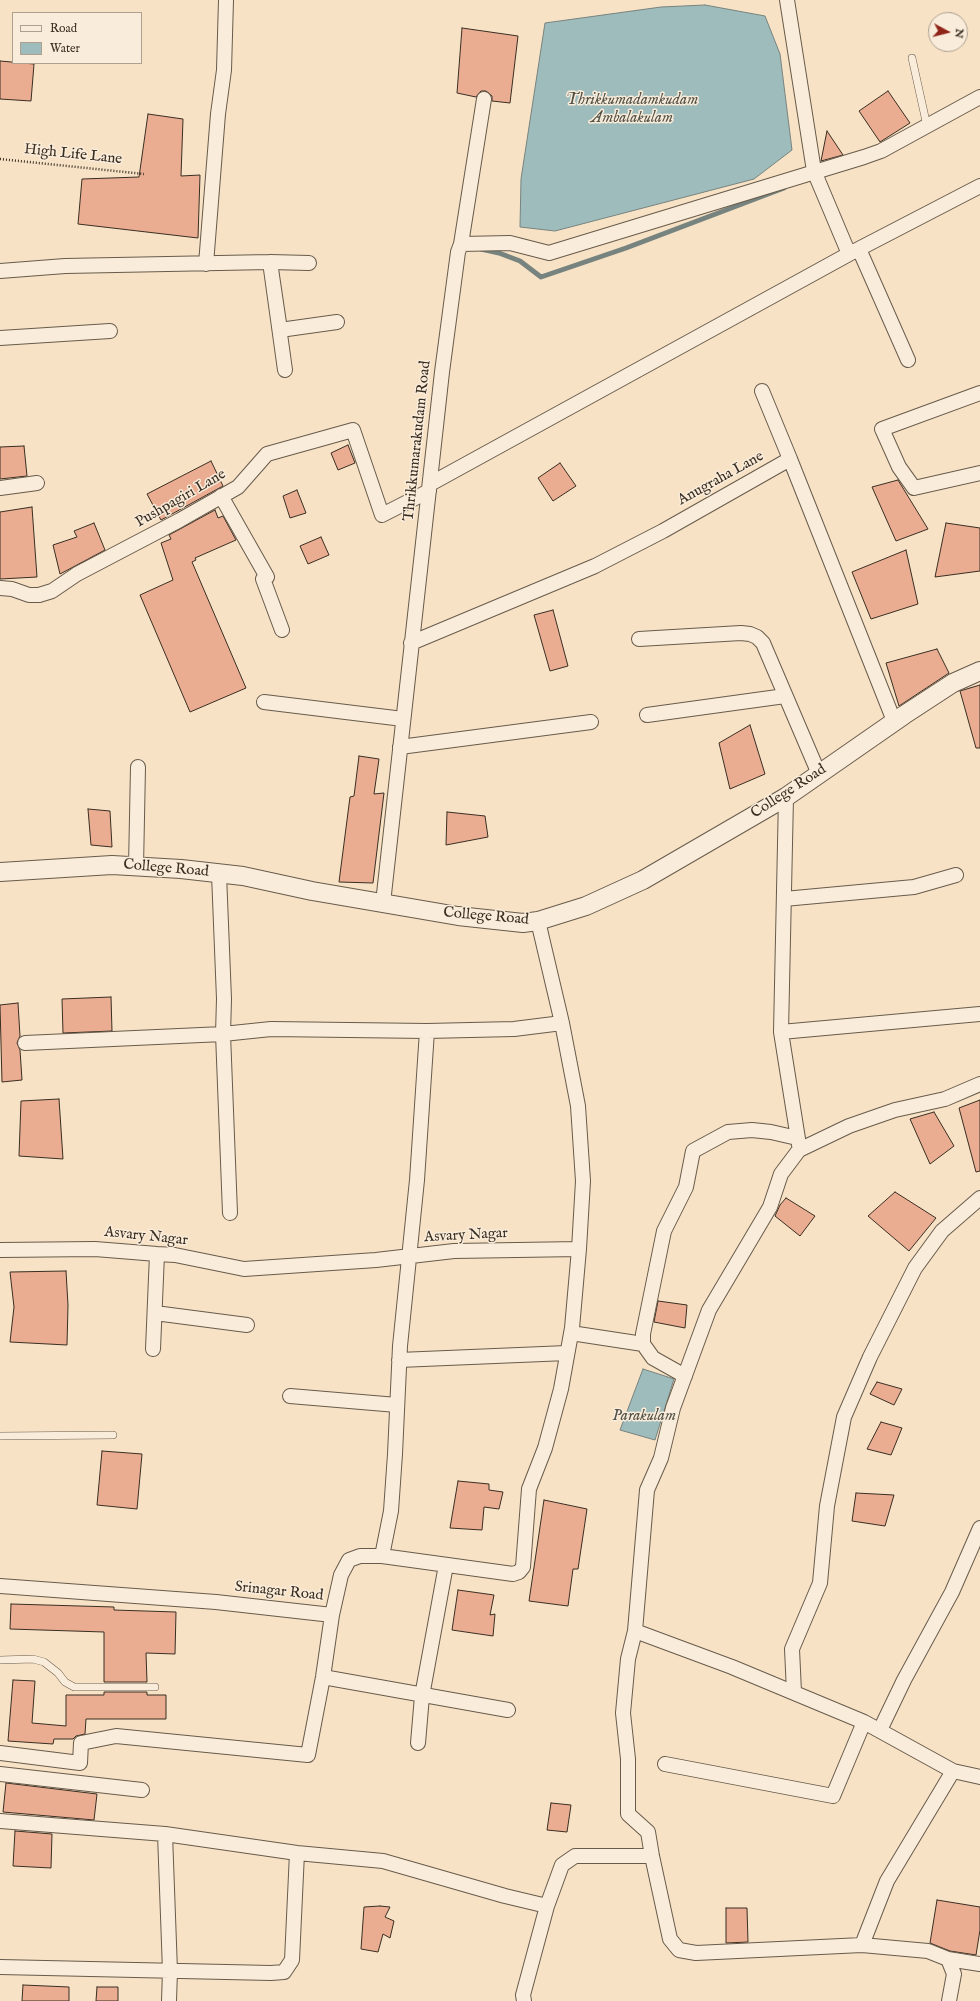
<!DOCTYPE html>
<style>
body{margin:0}
#map{position:relative;width:980px;height:2001px;overflow:hidden;background:#f7e2c6;font-family:"IM FELL English",serif}
canvas{display:block}
.legend{position:absolute;left:12px;top:12px;width:130px;height:52px;box-sizing:border-box;background:#faecda;border:1px solid #ada090;margin:0;padding:5px 7px;list-style:none;font-size:12px;color:#392e22}
.legend li{display:flex;align-items:center;gap:8px;height:20px}
.legend b{width:20px;border:1px solid #ada090}
.north{position:absolute;left:928px;top:12px;width:40px;height:40px;box-sizing:border-box;background:#faecda;border:1px solid #ada090;border-radius:50%;rotate:97deg;font-size:11px;font-weight:700;line-height:16px;text-align:center;color:#392e22}
.north::after{content:'';display:block;margin:auto;width:14px;height:18px;background:#8f2418;clip-path:polygon(50% 0,100% 100%,50% 72%,0 100%)}
</style>
<div id="map">
<canvas width="980" height="2001"></canvas>
<ul class="legend">
<li><b style="height:5px;background:#faecda"></b>Road</li>
<li><b style="height:11px;background:#9fbcbc"></b>Water</li>
</ul>
<div class="north">N</div>
</div>
<script>
const g = document.querySelector('canvas').getContext('2d');
g.lineJoin = 'round';
function paint(path, color) {
  g.fillStyle = color;
  g.fill(path, 'evenodd');
}
function toPath(rows) {
  const path = new Path2D();
  for (const r of rows) {
    path.moveTo(r[0], r[1]);
    for (let i = 2; i < r.length; i += 2) path.lineTo(r[i], r[i + 1]);
  }
  return path;
}
function trace(path, color, width, dash) {
  g.strokeStyle = color;
  g.lineWidth = width;
  g.lineCap = dash ? 'butt' : 'round';
  g.setLineDash(dash || []);
  g.stroke(path);
}
function label(font, color, halo, rows, align = 'center') {
  g.font = font + ' "IM FELL English",serif';
  g.lineWidth = 3;
  g.setLineDash([]);
  g.textBaseline = 'middle';
  g.strokeStyle = halo;
  g.fillStyle = color;
  for (const [text, x, y, turn = 0] of rows) {
    g.save();
    g.translate(x, y);
    g.rotate((+turn || 0) * Math.PI / 180);
    g.textAlign = isNaN(turn) ? turn : align;
    if (halo) g.strokeText(text, 0, 0);
    g.fillText(text, 0, 0);
    g.restore();
  }
}
const water = toPath([
 [705,5,765,16,780,54,792,150,754,179,555,231,520,227,521,179,545,23,661,7,705,5],
 [643,1369,674,1379,655,1440,620,1430,643,1369]
]);
paint(water, '#9fbcbc');
trace(water, '#76837e', 1);
trace(toPath([
 [481,249,499,253,520,261,541,277,626,248,784,188]
]), '#76837e', 5);
const building = toPath([
 [462,28,518,36,510,103,492,101,492,96,486,91,481,91,476,97,457,93,462,28],
 [0,61,34,64,31,101,0,99,0,61],
 [888,91,910,123,880,142,859,111,888,91],
 [148,114,183,119,181,176,200,175,198,238,78,224,82,179,139,177,148,114],
 [827,131,843,155,821,161,827,131],
 [348,445,355,463,338,470,331,453,348,445],
 [24,446,27,476,0,479,0,447,24,446],
 [211,461,223,486,161,520,147,494,211,461],
 [560,463,576,486,553,501,538,478,560,463],
 [898,480,928,529,896,541,872,487,898,480],
 [297,490,306,513,290,518,283,496,297,490],
 [32,507,37,577,0,579,0,512,32,507],
 [215,510,218,518,223,516,236,540,195,558,196,560,192,562,246,688,190,712,140,595,173,580,161,543,171,539,169,535,215,510],
 [94,523,105,550,60,574,53,545,77,537,74,531,94,523],
 [946,523,980,528,980,571,935,577,946,523],
 [321,537,329,555,308,564,300,546,321,537],
 [906,550,918,604,871,619,852,572,906,550],
 [553,610,568,666,550,671,534,615,553,610],
 [937,649,949,673,899,706,886,663,937,649],
 [980,685,980,748,976,748,960,691,980,685],
 [750,725,765,774,730,789,719,743,750,725],
 [359,756,379,759,374,794,384,793,373,883,339,882,350,797,354,796,359,756],
 [88,809,110,811,112,847,91,845,88,809],
 [447,812,485,816,488,837,446,845,447,812],
 [111,997,112,1031,63,1033,62,999,111,997],
 [18,1003,20,1036,17,1043,20,1050,22,1080,2,1082,0,1005,18,1003],
 [59,1099,63,1159,19,1156,21,1101,59,1099],
 [980,1100,980,1171,976,1172,959,1108,980,1100],
 [934,1112,954,1146,930,1164,910,1119,934,1112],
 [895,1192,936,1218,909,1251,868,1216,895,1192],
 [786,1198,815,1216,800,1236,775,1216,780,1205,786,1198],
 [66,1271,68,1305,67,1345,10,1342,14,1307,10,1272,66,1271],
 [658,1301,687,1305,685,1328,654,1322,658,1301],
 [877,1382,902,1389,894,1405,870,1394,877,1382],
 [881,1422,902,1428,891,1455,867,1449,881,1422],
 [102,1451,142,1454,137,1509,97,1505,102,1451],
 [458,1481,489,1484,489,1490,503,1492,499,1509,484,1507,482,1530,450,1528,458,1481],
 [856,1493,894,1495,885,1526,852,1521,856,1493],
 [544,1500,587,1509,578,1569,573,1569,568,1606,529,1601,544,1500],
 [458,1590,494,1595,490,1615,495,1614,493,1636,452,1630,458,1590],
 [11,1604,114,1607,114,1610,176,1612,175,1654,146,1653,147,1682,104,1682,104,1632,10,1629,11,1604],
 [13,1680,35,1681,32,1723,66,1726,66,1695,104,1695,104,1692,147,1692,147,1695,166,1695,166,1719,86,1719,85,1734,76,1736,73,1739,54,1739,53,1744,8,1741,13,1680],
 [6,1783,97,1794,94,1820,3,1812,6,1783],
 [551,1803,571,1805,567,1832,547,1830,551,1803],
 [15,1831,52,1834,51,1868,13,1866,15,1831],
 [937,1900,980,1907,980,1930,976,1955,950,1951,930,1943,937,1900],
 [380,1906,390,1907,385,1917,394,1921,390,1938,383,1934,378,1952,361,1949,364,1907,380,1906],
 [726,1908,747,1908,748,1942,726,1943,726,1908],
 [23,1985,69,1987,69,2001,22,2001,23,1985],
 [97,1987,118,1987,118,2001,96,2001,97,1987]
]);
paint(building, '#eaad92');
trace(building, '#392e22', 1);
const service = toPath([
 [912,58,927,126],
 [0,1436,113,1435],
 [0,1660,33,1659,44,1662,58,1673,65,1682,74,1687,155,1687]
]);
const minor = toPath([
 [787,0,814,171,849,254],
 [461,244,510,243,549,253,864,157,881,151,980,97],
 [859,249,908,360],
 [206,264,218,114,224,70,226,0],
 [0,271,65,266,270,262,309,263],
 [0,338,110,331],
 [285,370,270,262,280,330,337,322],
 [762,391,790,459],
 [980,393,882,429,899,467,914,488,980,473],
 [430,484,849,254,980,186],
 [0,488,37,483],
 [221,496,267,577,263,579,282,630],
 [0,588,12,589,29,595,39,595,52,591,77,574,180,520,238,487,267,454,353,430,382,515,429,491],
 [639,639,741,633,750,634,757,637,763,643,819,774],
 [411,643,595,566,663,531,790,459,894,721],
 [264,702,403,719],
 [647,715,785,696],
 [400,747,591,722],
 [786,797,781,1032,799,1145],
 [136,867,138,767],
 [219,874,224,999,223,1034,230,1213],
 [784,899,914,887,956,875],
 [383,903,442,372,458,252,461,244,484,99],
 [427,1031,514,1029,562,1023],
 [781,1032,980,1014],
 [0,1250,95,1249,157,1254,175,1255,244,1269,376,1260,454,1251,579,1249,583,1181,578,1106,562,1023,538,921],
 [155,1313,247,1325],
 [571,1333,643,1344],
 [153,1349,157,1254],
 [399,1360,567,1353],
 [685,1376,653,1358,643,1344,643,1334,664,1231,686,1187,693,1151,728,1132,752,1130,771,1132,797,1138],
 [290,1396,397,1405],
 [382,1556,513,1574,519,1572,523,1567,529,1489,545,1448,561,1389,572,1328,579,1249],
 [0,1586,216,1602,332,1615,341,1575,349,1560,360,1556,382,1556,391,1511,395,1454,400,1346,417,1180,427,1031,271,1029,223,1034,25,1043],
 [635,1631,647,1490,661,1458,673,1408,709,1310,770,1207,781,1174,799,1150,849,1126,895,1110,945,1099,980,1084],
 [323,1677,508,1710],
 [794,1692,792,1649,820,1583,827,1506,844,1417,870,1357,915,1268,942,1231,980,1198],
 [880,1730,904,1680,952,1592,980,1528],
 [418,1743,422,1696,446,1565],
 [0,1753,80,1763,81,1743,116,1736,308,1755,323,1677,332,1615],
 [665,1764,833,1796,864,1722],
 [953,1771,980,1777],
 [0,1774,142,1790],
 [0,1821,165,1834,170,1971,169,2001],
 [165,1834,297,1853,383,1861,505,1896,547,1906],
 [862,1945,696,1953,679,1950,670,1939,652,1856,648,1832,628,1814,628,1759,623,1713,628,1659,635,1631,732,1667,864,1722,953,1771,887,1881,862,1945,928,1951,948,1959,954,1974,949,2001],
 [948,1959,980,1964],
 [0,1967,271,1973,284,1972,292,1960,297,1853],
 [524,2001,523,1995,547,1906,562,1865,575,1856,652,1856]
]);
const tertiary = toPath([
 [0,872,112,865,181,869,243,876,312,891,458,916,523,923,538,921,586,906,643,880,786,797,904,715,953,683,980,671]
]);
trace(service, '#685b4b', 8);
trace(minor, '#685b4b', 16);
trace(tertiary, '#685b4b', 20);
trace(toPath([
 [0,159,144,174]
]), '#392e22', 2.5, [1, 2]);
trace(service, '#faecda', 7);
trace(minor, '#faecda', 14);
trace(tertiary, '#faecda', 18);
label('15px', '#392e22', '#faecda', [
 ["High Life Lane",73,155,6],
 ["Thrikkumarakudam Road",418,441,-84],
 ["Anugraha Lane",721,479,-29],
 ["Pushpagiri Lane",181,499,-30],
 ["College Road",789,792,-33],
 ["College Road",166,869,5],
 ["College Road",486,917,5],
 ["Asvary Nagar",466,1236,-3],
 ["Asvary Nagar",146,1237,6],
 ["Srinagar Road",279,1592,6]
]);
label('italic 16px', '#525248', '#faecda', [
 ["Thrikkumadamkudam",632,101],
 ["Ambalakulam",632,119],
 ["Parakulam",644,1417]
]);
</script>
